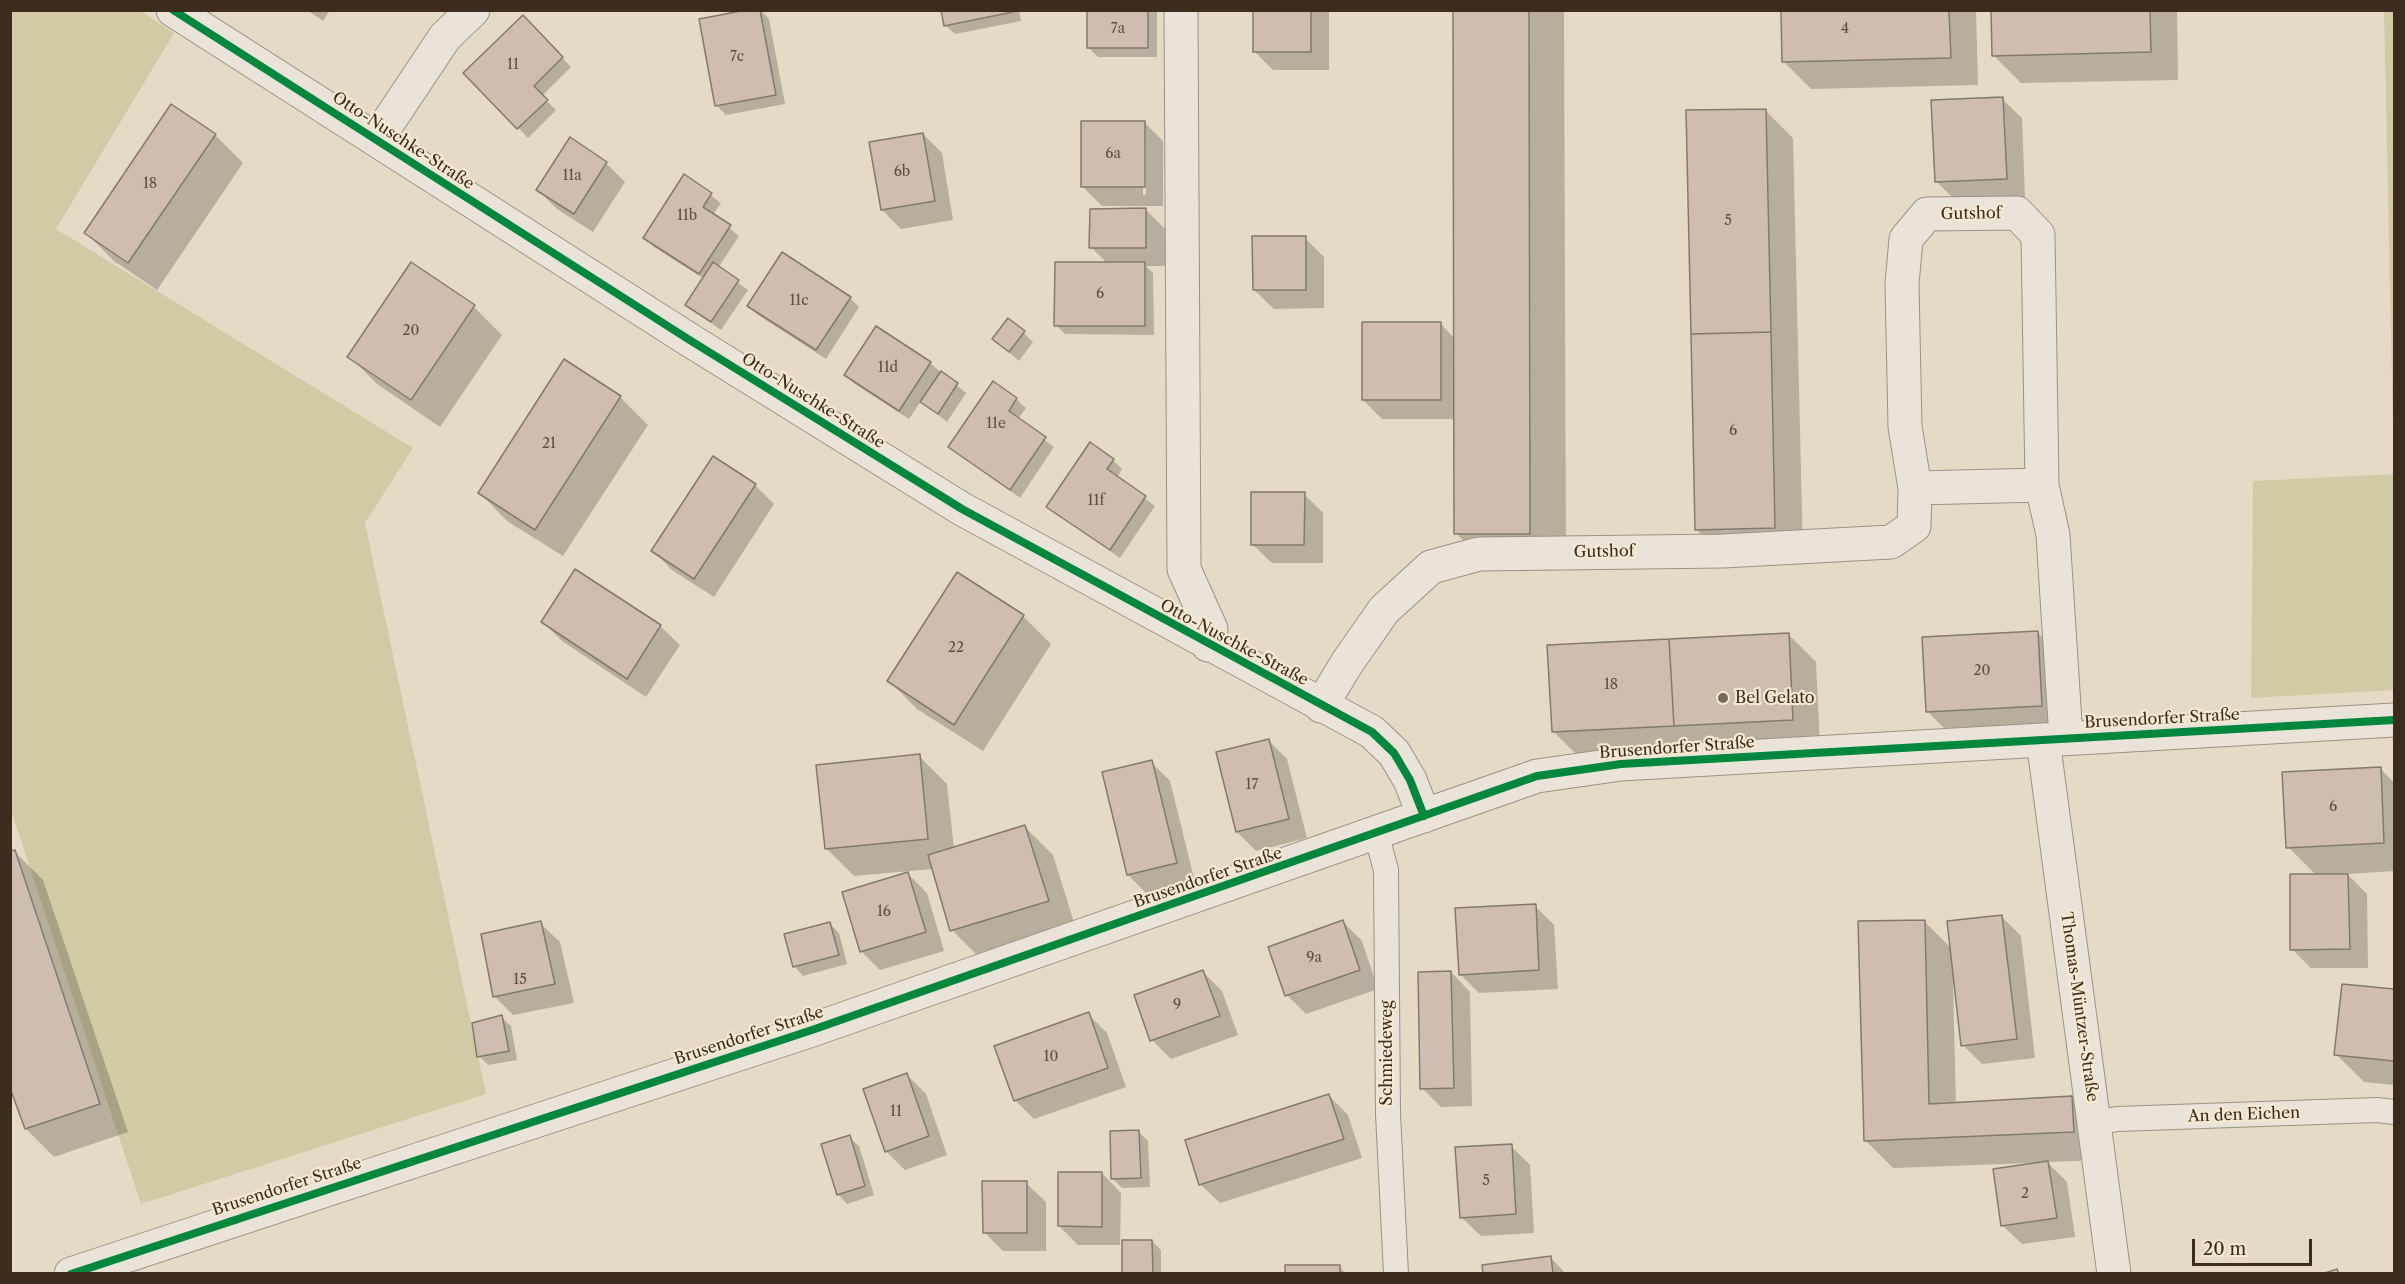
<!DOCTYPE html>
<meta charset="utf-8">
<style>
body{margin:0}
#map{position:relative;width:2405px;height:1284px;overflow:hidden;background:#e5dac5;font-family:"Libre Caslon Text",serif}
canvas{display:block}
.frame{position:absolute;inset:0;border:12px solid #3b2c1d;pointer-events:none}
.scale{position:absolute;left:2192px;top:1239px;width:120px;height:27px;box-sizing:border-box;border:3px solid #3b2c1d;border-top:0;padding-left:8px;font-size:18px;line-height:21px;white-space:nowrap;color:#3b2c1d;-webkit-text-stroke:4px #f7e9d0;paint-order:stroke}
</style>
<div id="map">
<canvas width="2405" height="1284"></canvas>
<div class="frame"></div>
<div class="scale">20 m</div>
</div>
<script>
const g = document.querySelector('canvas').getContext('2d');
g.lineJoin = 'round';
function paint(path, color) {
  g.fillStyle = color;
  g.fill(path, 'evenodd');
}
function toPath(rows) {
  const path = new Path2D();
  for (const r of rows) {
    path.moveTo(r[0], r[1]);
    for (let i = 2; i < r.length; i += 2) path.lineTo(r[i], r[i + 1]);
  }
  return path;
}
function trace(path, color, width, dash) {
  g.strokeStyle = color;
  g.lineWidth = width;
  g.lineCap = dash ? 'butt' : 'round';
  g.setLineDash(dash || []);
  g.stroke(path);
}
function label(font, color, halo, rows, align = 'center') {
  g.font = font + ' "Libre Caslon Text",serif';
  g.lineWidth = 4.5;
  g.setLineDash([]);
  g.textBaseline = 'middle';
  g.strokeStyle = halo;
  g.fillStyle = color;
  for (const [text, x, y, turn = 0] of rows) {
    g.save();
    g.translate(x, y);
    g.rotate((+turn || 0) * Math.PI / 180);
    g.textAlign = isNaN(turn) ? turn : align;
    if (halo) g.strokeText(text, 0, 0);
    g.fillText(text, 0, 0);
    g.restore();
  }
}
paint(toPath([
 [10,11,141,11,174,33,56,229,413,448,365,523,486,1094,141,1204,11,810],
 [2384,11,2394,11,2394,690,2251,698,2253,481,2394,474]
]), '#d1cba5');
paint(toPath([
 [307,10,330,10,323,21],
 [754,10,761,10,769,19,785,104,726,115,717,106],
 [942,10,1019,10,1021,21,955,34,945,25],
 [1089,10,1157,10,1157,57,1098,57,1089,48],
 [1254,10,1329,10,1329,70,1273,70,1254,51],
 [1454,10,1564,10,1566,569,1492,569,1456,533,1456,419,1382,419,1363,400,1440,323,1455,339],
 [1782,10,1976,10,1978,85,1811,89,1783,61],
 [1992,10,2177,10,2178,80,2021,83,1993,55],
 [523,17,571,67,542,96,556,110,528,138,465,73],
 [2002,99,2022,118,2025,198,1956,201,1937,182],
 [1765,110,1793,138,1803,556,1724,557,1696,529],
 [1144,122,1163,141,1163,206,1102,206,1083,187],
 [1143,139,1146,139,1146,195,1143,195],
 [923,134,942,153,953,220,901,229,882,210],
 [215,135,243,163,157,290,114,261,86,233],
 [606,163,625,182,593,232,557,209,538,190],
 [684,176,721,203,713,215,739,236,718,268,748,290,721,330,687,305,704,279,654,247,645,237],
 [1146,210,1165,229,1165,266,1146,266,1153,273,1154,335,1065,334,1056,325,1108,264,1091,247],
 [1305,238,1324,257,1324,308,1274,309,1254,290],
 [850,298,859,307,826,359,758,315,749,306],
 [474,307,502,335,440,427,377,384,349,356],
 [1024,333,1033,342,1019,361,994,339],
 [930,363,966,393,947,422,921,401,909,419,855,384,846,375],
 [620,397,648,425,563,556,507,521,479,492],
 [1016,399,1026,408,1018,419,1054,447,1020,498,950,447],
 [1113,460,1122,469,1117,478,1155,506,1120,558,1048,507],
 [755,485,774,504,714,597,672,570,653,551],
 [1304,494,1323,513,1323,563,1272,563,1252,544],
 [575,571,660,626,680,645,646,697,562,641,543,622],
 [1023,616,1051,644,983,751,917,709,889,681],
 [2038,633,2066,661,2069,734,1955,739,1927,711],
 [1788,634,1816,662,1820,748,1581,759,1553,731],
 [1268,740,1287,759,1307,838,1256,851,1237,832],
 [919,756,947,784,954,849,1025,827,1053,855,1076,929,980,958,952,930,933,869,854,876,826,848],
 [1151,762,1170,781,1195,882,1147,894,1128,875],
 [2380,768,2394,783,2394,871,2347,874,2367,894,2368,968,2311,968,2292,949,2316,875,2288,847],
 [15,852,43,880,128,1132,54,1157,26,1129],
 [908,874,927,893,944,951,880,970,861,951],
 [1535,906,1554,925,1558,989,1479,993,1460,974],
 [2001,916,2021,936,2035,1058,1982,1064,1963,1045,1956,984,1953,984,1956,1104,2072,1098,2100,1126,2101,1160,2047,1162,2067,1182,2075,1237,2022,1244,2002,1225,2033,1163,1893,1168,1865,1140,1924,921,1951,948],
 [1343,922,1362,941,1378,989,1306,1014,1287,995],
 [540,923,560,942,574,1003,513,1015,494,996],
 [830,924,839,933,847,964,803,976,794,966],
 [1203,972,1222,991,1238,1035,1171,1059,1152,1040],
 [1451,972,1470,992,1472,1106,1441,1107,1422,1088],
 [2343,985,2394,991,2394,1085,2364,1082,2336,1054],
 [1088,1014,1107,1033,1126,1087,1034,1119,1015,1100],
 [501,1017,511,1026,517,1060,488,1065,479,1056],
 [907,1075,926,1094,947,1155,905,1170,886,1151],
 [1329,1096,1348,1115,1362,1158,1220,1203,1200,1184],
 [1138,1131,1148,1141,1150,1187,1122,1188,1113,1179],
 [849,1137,859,1146,874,1195,847,1204,838,1194],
 [1511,1146,1530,1165,1534,1233,1481,1236,1461,1217],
 [1102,1173,1121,1193,1120,1245,1078,1245,1059,1226],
 [1026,1183,1046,1202,1046,1251,1003,1251,984,1232],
 [1152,1241,1161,1250,1161,1274,1124,1274],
 [1551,1258,1566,1274,1485,1274],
 [1340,1267,1346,1274,1286,1274]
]), '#0003');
const building = toPath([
 [746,10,760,10,776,95,715,106,699,19,746,10],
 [941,10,1012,10,1013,12,944,26,941,10],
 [1087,10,1148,10,1148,48,1087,48,1087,10],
 [1253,10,1311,10,1311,52,1253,52,1253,10],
 [1453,10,1529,10,1530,534,1454,534,1453,10],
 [1781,10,1949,10,1951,58,1782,62,1781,10],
 [1991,10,2150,10,2151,52,1992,56,1991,10],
 [523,15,563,57,534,86,548,100,517,129,463,73,523,15],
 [2003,97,2007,179,1935,182,1931,100,2003,97],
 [171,104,216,134,128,263,84,233,171,104],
 [1766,109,1771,332,1691,334,1686,110,1766,109],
 [1081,121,1145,121,1145,187,1081,187,1081,121],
 [923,133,935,201,881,210,869,142,923,133],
 [570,137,607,162,574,214,536,190,570,137],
 [684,174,712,193,703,207,731,225,699,274,643,238,684,174],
 [1146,208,1146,248,1089,248,1090,209,1146,208],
 [1252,236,1306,236,1306,290,1253,290,1252,236],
 [782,252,851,297,816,350,747,306,782,252],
 [411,262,475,305,411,400,347,357,411,262],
 [713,262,739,280,711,322,685,305,713,262],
 [1055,262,1145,262,1145,326,1054,326,1055,262],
 [1008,318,1025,331,1009,352,992,339,1008,318],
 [1362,322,1441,322,1441,400,1362,400,1362,322],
 [876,326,931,362,899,411,844,375,876,326],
 [1771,332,1775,528,1695,530,1691,334,1771,332],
 [564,359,621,396,535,530,478,493,564,359],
 [941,371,958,383,938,414,920,402,941,371],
 [993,381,1017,398,1009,411,1046,437,1010,490,948,447,993,381],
 [1090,442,1114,459,1107,469,1146,496,1110,550,1046,507,1090,442],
 [713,456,756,484,694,579,651,551,713,456],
 [1251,492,1305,492,1304,545,1251,545,1251,492],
 [575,569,661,625,627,679,541,622,575,569],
 [957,572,1024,615,954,725,887,681,957,572],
 [2038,631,2042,706,1926,712,1922,637,2038,631],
 [1789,633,1793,720,1674,726,1669,639,1789,633],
 [1669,639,1674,726,1552,732,1547,645,1669,639],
 [1269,739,1289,819,1236,832,1216,752,1269,739],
 [920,754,928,839,825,849,816,765,920,754],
 [1152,760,1177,863,1127,875,1102,772,1152,760],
 [2381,767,2384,843,2286,848,2282,772,2381,767],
 [1025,825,1049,901,950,931,928,855,1025,825],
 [15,850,100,1104,25,1129,10,1088,10,851,15,850],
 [908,872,926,932,860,952,842,892,908,872],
 [2290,874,2348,874,2350,949,2290,950,2290,874],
 [1536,904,1539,970,1459,975,1455,908,1536,904],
 [2002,915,2017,1039,1961,1046,1947,921,2002,915],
 [1343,920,1360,970,1285,996,1268,947,1343,920],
 [1925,920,1929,1104,2072,1096,2074,1132,1864,1141,1858,921,1925,920],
 [541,921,555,984,493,997,481,934,541,921],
 [830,922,839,955,793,967,784,934,830,922],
 [1203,970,1220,1016,1150,1041,1134,995,1203,970],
 [1451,971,1454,1088,1420,1089,1418,972,1451,971],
 [2342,984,2394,989,2394,1061,2334,1055,2342,984],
 [1089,1012,1108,1068,1014,1101,994,1046,1089,1012],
 [502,1015,509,1051,477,1057,472,1023,502,1015],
 [907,1073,929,1136,885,1152,863,1089,907,1073],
 [1329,1094,1344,1139,1199,1185,1185,1140,1329,1094],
 [1139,1130,1141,1178,1111,1179,1110,1131,1139,1130],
 [850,1135,865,1186,837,1195,821,1144,850,1135],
 [1512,1144,1516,1214,1460,1218,1455,1147,1512,1144],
 [2048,1161,2057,1218,2001,1226,1993,1169,2048,1161],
 [1058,1172,1102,1172,1102,1227,1058,1226,1058,1172],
 [982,1181,1027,1181,1027,1233,983,1233,982,1181],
 [1122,1240,1152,1240,1153,1274,1122,1274,1122,1240],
 [1551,1256,1553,1274,1483,1274,1482,1265,1551,1256],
 [1285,1265,1340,1265,1340,1274,1285,1274,1285,1265],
 [2337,1269,2339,1274,2322,1274,2337,1269]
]);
paint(building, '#cebdb0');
trace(building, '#827a6e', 1.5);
const lane = toPath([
 [1376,833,1386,870,1388,1114,1396,1274],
 [2094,1123,2117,1119,2377,1110,2394,1112]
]);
const street = toPath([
 [173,10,688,339,962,509,1372,732,1394,753,1410,780,1424,816],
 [1181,10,1184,569,1211,629,1208,645],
 [377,139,445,37,473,10],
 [1915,488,1905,427,1902,284,1906,239,1927,214,2017,213,2038,235,2042,485,2053,535,2066,738],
 [1321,706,1347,663,1384,610,1431,567,1479,554,1723,551,1891,542,1914,526,1915,488,2042,485],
 [2043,740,2114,1274],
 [71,1274,812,1030,1537,776,1621,764,2394,720]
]);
trace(lane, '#9a9285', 26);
trace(street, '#9a9285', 35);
trace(lane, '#e9e3d9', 24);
trace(street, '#e9e3d9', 33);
trace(toPath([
 [173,10,688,339,962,509,1372,732,1394,753,1410,780,1424,816],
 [71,1274,812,1030,1537,776,1621,764,2394,720]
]), '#00873e', 8);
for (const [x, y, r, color] of [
 [1723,698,6,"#766958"]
]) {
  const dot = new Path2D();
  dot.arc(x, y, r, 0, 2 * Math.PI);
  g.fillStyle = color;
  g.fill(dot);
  trace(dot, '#f7e9d0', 2);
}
label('14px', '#605042', null, [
 ["7a",1118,29],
 ["4",1845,29],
 ["7c",737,57],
 ["11",513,65],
 ["6a",1113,154],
 ["6b",902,172],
 ["11a",572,176],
 ["18",150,184],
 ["11b",687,216],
 ["5",1728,221],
 ["6",1100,294],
 ["11c",799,301],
 ["20",411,331],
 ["11d",888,368],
 ["11e",996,424],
 ["6",1733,431],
 ["21",549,444],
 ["11f",1096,501],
 ["22",956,648],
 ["20",1982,671],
 ["18",1611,685],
 ["17",1252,785],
 ["6",2333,807],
 ["16",884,912],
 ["9a",1314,958],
 ["15",520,980],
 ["9",1177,1005],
 ["10",1051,1057],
 ["11",896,1112],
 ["5",1486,1181],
 ["2",2025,1194]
]);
label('16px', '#3b2c1d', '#f7e9d0', [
 ["Otto-Nuschke-Straße",403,141,33],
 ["Gutshof",1971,214,-1],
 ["Otto-Nuschke-Straße",813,401,32],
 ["Gutshof",1604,552,-1],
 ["Otto-Nuschke-Straße",1234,643,28],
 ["Brusendorfer Straße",2162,719,-3],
 ["Brusendorfer Straße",1677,748,-4],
 ["Brusendorfer Straße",1208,878,-19],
 ["Thomas-Müntzer-Straße",2079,1007,82],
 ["Brusendorfer Straße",749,1036,-18],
 ["Schmiedeweg",1387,1053,-90],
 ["An den Eichen",2244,1115,-2],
 ["Brusendorfer Straße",287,1187,-18]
]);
label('16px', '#3b2c1d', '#f7e9d0', [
 ["Bel Gelato",1735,698]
], 'left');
</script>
